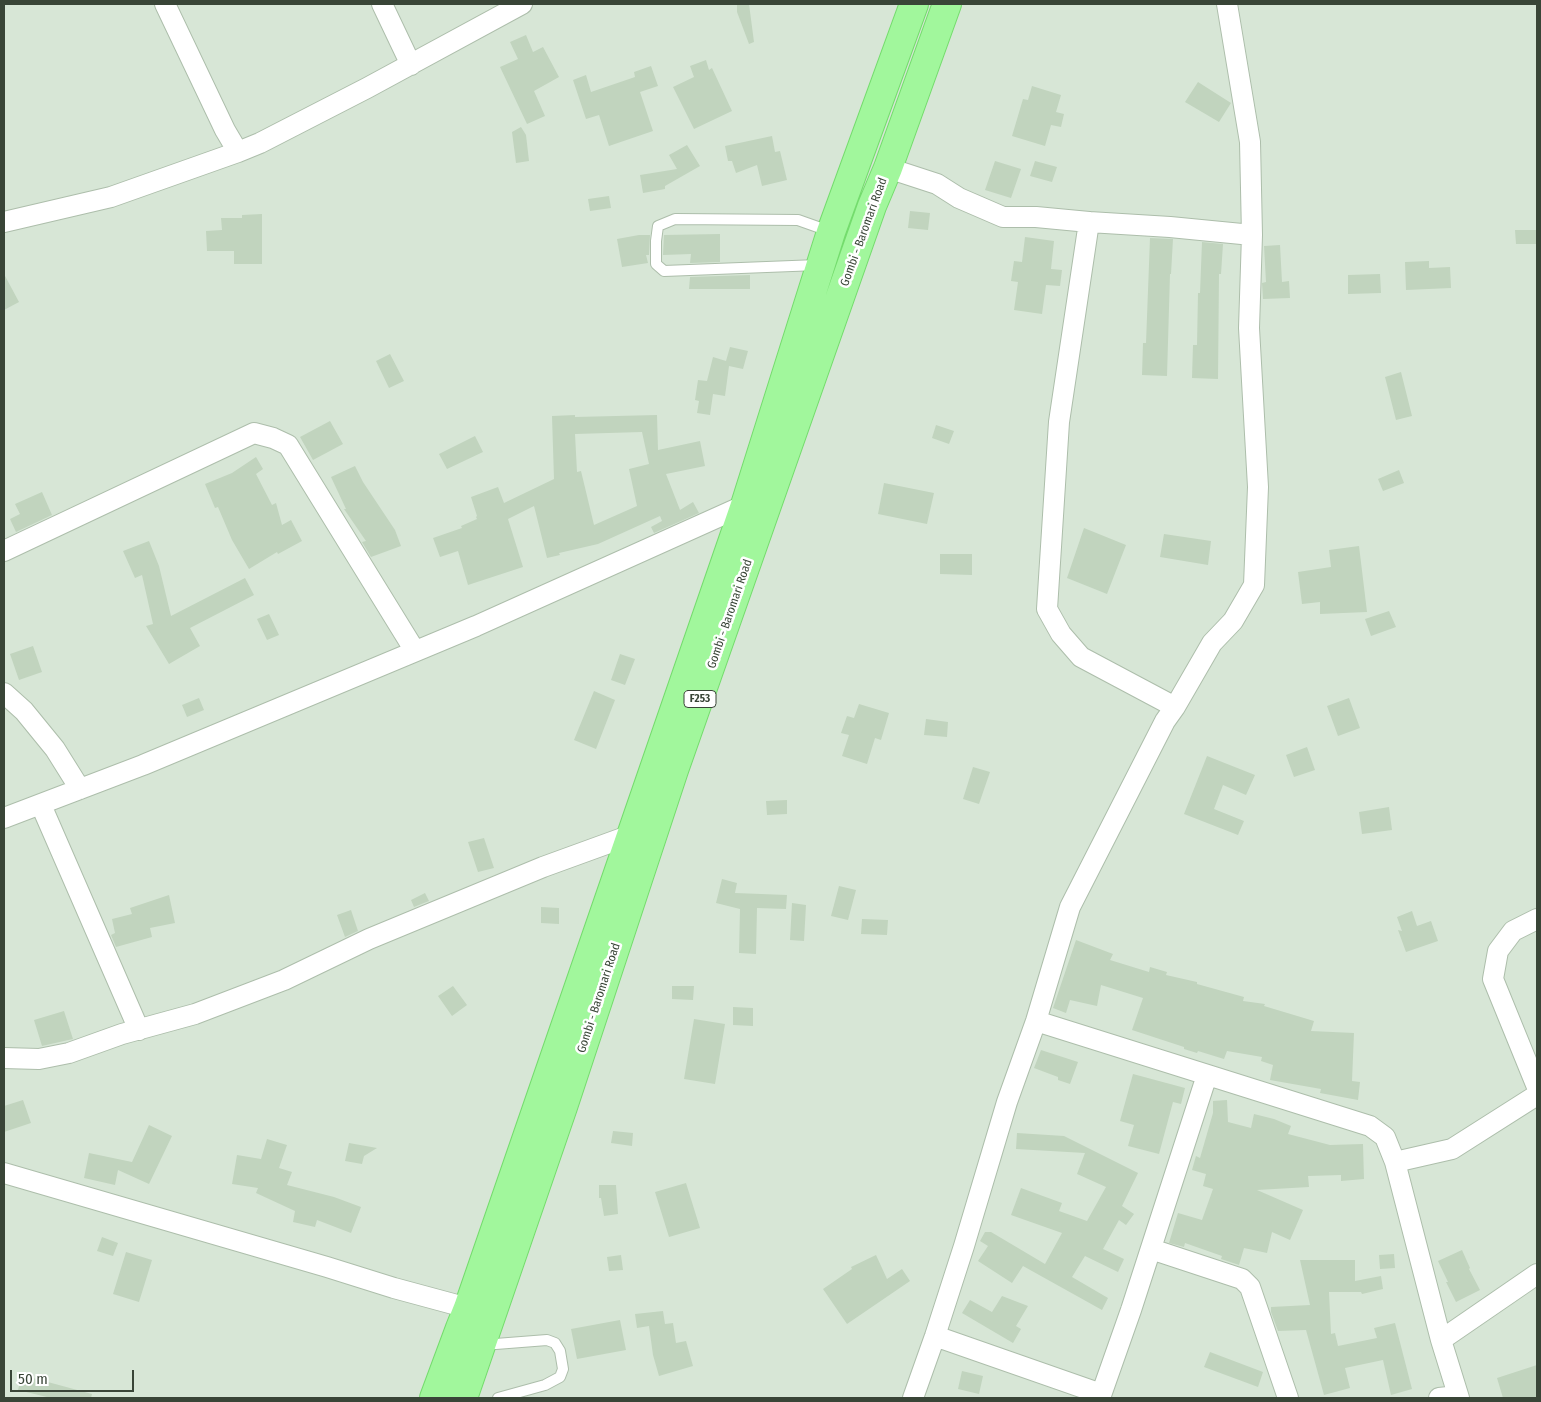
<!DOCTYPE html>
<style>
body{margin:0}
#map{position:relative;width:1541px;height:1402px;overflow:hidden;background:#e8f3e8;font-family:"Fira Sans Condensed",sans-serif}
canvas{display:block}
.frame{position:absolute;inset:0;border:5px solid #394537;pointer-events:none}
.scale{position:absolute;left:10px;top:1370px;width:124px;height:22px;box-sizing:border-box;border:2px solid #394537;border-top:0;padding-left:6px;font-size:15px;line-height:18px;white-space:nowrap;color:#394537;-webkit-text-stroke:4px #fff;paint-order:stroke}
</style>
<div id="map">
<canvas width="1541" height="1402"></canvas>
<div class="frame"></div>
<div class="scale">50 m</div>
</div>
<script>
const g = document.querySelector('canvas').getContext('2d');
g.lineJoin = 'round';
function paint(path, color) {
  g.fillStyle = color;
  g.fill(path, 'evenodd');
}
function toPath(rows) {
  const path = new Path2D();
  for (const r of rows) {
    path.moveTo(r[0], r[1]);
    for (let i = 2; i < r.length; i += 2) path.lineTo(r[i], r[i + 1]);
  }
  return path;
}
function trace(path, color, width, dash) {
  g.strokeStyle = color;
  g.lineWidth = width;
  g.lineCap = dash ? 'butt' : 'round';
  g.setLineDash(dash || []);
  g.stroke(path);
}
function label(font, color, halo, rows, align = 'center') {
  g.font = font + ' "Fira Sans Condensed",sans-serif';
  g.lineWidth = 5;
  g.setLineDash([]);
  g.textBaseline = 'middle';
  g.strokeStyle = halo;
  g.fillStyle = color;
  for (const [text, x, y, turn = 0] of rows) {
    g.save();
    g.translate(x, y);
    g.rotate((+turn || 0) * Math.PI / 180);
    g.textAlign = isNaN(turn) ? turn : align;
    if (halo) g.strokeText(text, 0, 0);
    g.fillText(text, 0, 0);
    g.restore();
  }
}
paint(toPath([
 [4,4,1537,4,1537,1398,4,1398]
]), '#d7e6d6');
paint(toPath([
 [749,4,754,42,749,44,737,12,737,5],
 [526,35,533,52,543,47,559,77,534,91,545,116,527,124,500,67,518,59,510,42],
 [706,60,709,70,712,68,732,111,694,129,673,87,694,77,690,66],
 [651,66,658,86,640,92,653,131,609,146,599,115,586,119,573,80,586,75,591,92,635,77,634,72],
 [1198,82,1231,103,1219,122,1185,102],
 [1032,86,1061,95,1056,112,1064,114,1061,127,1051,125,1045,146,1012,136,1023,99,1028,100],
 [521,127,526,135,529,161,516,163,512,132],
 [772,136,775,152,780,151,787,180,762,186,757,165,736,173,732,161,728,161,725,146],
 [687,145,700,166,665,186,665,189,643,193,640,175,677,169,669,155],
 [995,161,1021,169,1011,198,985,190],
 [1035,161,1057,167,1052,182,1030,176],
 [609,196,611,208,590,211,588,199],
 [910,211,930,213,928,230,908,228],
 [262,214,262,264,234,264,234,251,207,251,206,231,222,230,221,218,242,218,242,215],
 [1515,230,1537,230,1537,244,1516,244],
 [720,234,720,262,690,263,691,254,663,255,664,235],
 [639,235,650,235,649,255,646,255,648,263,622,267,617,239],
 [1025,237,1054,241,1051,269,1062,270,1060,286,1046,285,1042,314,1014,310,1018,282,1011,281,1014,261,1022,262],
 [1150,238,1173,239,1171,274,1170,274,1167,376,1142,375,1143,343,1146,343],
 [1202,242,1223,244,1221,274,1219,274,1218,379,1192,378,1193,345,1197,345,1198,293,1200,293],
 [1280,245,1282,282,1289,281,1290,298,1263,299,1262,283,1266,282,1264,246],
 [1429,261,1429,268,1450,267,1451,288,1406,290,1405,262],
 [4,274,19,302,4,310],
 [1380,274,1381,293,1348,294,1348,275],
 [750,275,750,289,689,289,690,277],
 [730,347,748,351,743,369,729,366,725,396,713,394,710,415,697,413,699,401,695,400,698,380,707,381,713,357,726,361],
 [390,354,404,381,389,388,376,361],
 [1401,372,1412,416,1396,420,1385,377],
 [575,415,575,417,657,415,658,450,700,441,705,466,666,474,680,510,693,502,699,513,654,533,651,527,662,521,660,516,598,544,559,553,560,555,547,558,534,506,508,519,523,567,468,585,458,551,440,557,433,538,462,528,461,526,477,519,476,517,477,516,471,497,498,487,504,503,554,479,552,416],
 [642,432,649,464,629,469,637,506,594,525,581,471,577,472,575,434],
 [330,421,343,444,313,460,300,437],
 [936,425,954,431,949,444,932,438],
 [475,436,483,452,447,469,439,454],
 [256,457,263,469,256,474,272,505,276,503,282,525,291,520,302,541,278,554,277,552,249,569,232,540,218,507,215,508,205,484,232,473],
 [355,466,363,482,395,530,401,546,371,557,362,542,366,541,344,509,346,509,331,477],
 [1399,470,1404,483,1383,491,1378,479],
 [884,483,934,493,927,524,878,514],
 [42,492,52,515,16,532,10,519,20,514,15,504],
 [1084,528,1126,545,1107,594,1067,578],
 [1164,534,1211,541,1208,565,1160,557],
 [149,541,159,566,171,616,245,578,254,595,190,628,200,646,169,664,146,626,153,624,142,575,135,578,123,551],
 [1359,546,1367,612,1320,614,1320,602,1302,604,1298,572,1331,567,1329,550],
 [940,554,972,554,972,575,940,574],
 [1389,611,1396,627,1371,636,1365,619],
 [269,614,279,635,267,640,257,619],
 [33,646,42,672,19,680,10,654],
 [620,654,635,659,625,685,611,680],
 [594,691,615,700,596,749,574,740],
 [199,698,204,710,187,717,182,705],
 [1349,698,1360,728,1338,736,1327,706],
 [859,704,889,713,881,740,875,738,867,764,842,756,849,735,841,733,847,716,854,718],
 [926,719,948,722,947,737,924,735],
 [1307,747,1315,770,1294,777,1286,755],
 [1207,756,1255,775,1246,795,1223,785,1214,809,1244,821,1238,835,1184,814],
 [973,767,990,772,979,804,963,799],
 [787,800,787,814,767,815,766,801],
 [1389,807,1392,830,1362,834,1359,812],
 [484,838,494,868,478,872,468,842],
 [722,879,737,883,735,893,787,895,786,909,757,908,756,954,739,953,740,909,716,903],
 [839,886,856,890,848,920,831,916],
 [425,893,429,901,414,907,411,900],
 [169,895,175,923,150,928,152,937,116,947,111,935,115,933,112,919,132,914,130,908],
 [792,903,806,905,804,941,790,940],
 [541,907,559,908,559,924,541,923],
 [351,910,358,931,345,937,337,915],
 [1412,911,1417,926,1431,921,1438,941,1406,952,1398,930,1402,931,1397,917],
 [862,919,888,920,887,935,861,934],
 [1076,940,1113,954,1110,960,1149,972,1150,967,1167,972,1166,975,1197,982,1197,984,1244,997,1243,1001,1265,1004,1264,1006,1314,1021,1311,1031,1354,1033,1352,1081,1360,1082,1358,1100,1320,1093,1321,1089,1270,1080,1273,1065,1261,1061,1262,1057,1227,1051,1224,1059,1198,1051,1197,1053,1184,1049,1184,1047,1132,1030,1143,998,1101,985,1097,1006,1070,1000,1066,1013,1053,1008],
 [453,986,467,1005,452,1016,438,996],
 [672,986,694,986,693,1000,672,999],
 [733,1007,753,1008,753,1026,733,1025],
 [64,1011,73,1039,42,1046,34,1020],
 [694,1019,725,1024,715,1084,684,1079],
 [1041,1050,1078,1062,1070,1084,1058,1080,1058,1077,1034,1068],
 [1133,1074,1185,1088,1181,1104,1173,1102,1159,1154,1128,1146,1134,1125,1120,1121],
 [23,1100,31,1123,4,1132,4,1106],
 [1227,1100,1228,1122,1251,1128,1254,1114,1274,1119,1291,1126,1288,1134,1330,1145,1363,1144,1364,1179,1341,1181,1341,1175,1308,1176,1309,1187,1257,1190,1303,1210,1290,1240,1272,1232,1267,1253,1244,1248,1239,1265,1221,1259,1222,1256,1185,1243,1184,1247,1169,1243,1178,1213,1202,1220,1213,1189,1203,1186,1206,1174,1192,1170,1196,1156,1200,1158,1213,1113,1213,1101],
 [149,1125,172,1136,149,1184,118,1170,115,1185,84,1178,89,1153,132,1162],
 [613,1131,633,1133,632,1146,611,1143],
 [1017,1133,1064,1136,1138,1173,1122,1206,1134,1214,1126,1225,1119,1220,1103,1249,1124,1259,1118,1272,1085,1256,1072,1277,1108,1298,1102,1310,1023,1266,1012,1283,978,1261,988,1246,980,1241,985,1232,991,1232,1045,1264,1062,1233,1011,1215,1021,1188,1062,1203,1059,1211,1087,1221,1106,1187,1077,1174,1085,1153,1016,1149],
 [267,1139,287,1145,279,1168,292,1172,287,1185,334,1197,361,1207,351,1233,317,1220,315,1227,293,1222,295,1211,256,1193,258,1188,232,1184,237,1155,261,1159],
 [349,1143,377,1148,364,1156,362,1164,345,1161],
 [686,1183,700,1228,669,1237,655,1192],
 [599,1185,616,1185,618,1214,604,1216,601,1198,599,1198],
 [102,1237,118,1243,113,1256,97,1251],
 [1462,1250,1470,1268,1469,1269,1480,1290,1456,1302,1446,1282,1448,1282,1438,1261],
 [126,1252,152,1260,139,1302,113,1294],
 [1394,1254,1395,1268,1380,1269,1379,1255],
 [621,1255,623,1270,609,1271,607,1257],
 [876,1255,887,1279,902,1269,910,1281,847,1324,823,1289,852,1269,851,1267],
 [1300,1260,1355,1260,1355,1281,1381,1276,1383,1289,1362,1294,1361,1292,1329,1292,1331,1334,1335,1333,1338,1346,1377,1338,1374,1328,1395,1323,1412,1389,1391,1395,1383,1360,1345,1368,1350,1388,1324,1395,1306,1330,1278,1331,1271,1312,1271,1307,1310,1305],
 [1002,1296,1028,1306,1016,1326,1021,1329,1013,1343,962,1313,970,1300,992,1312],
 [663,1311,665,1324,673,1323,676,1343,686,1341,693,1366,659,1376,653,1355,649,1326,637,1328,635,1314],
 [620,1320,626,1350,577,1359,571,1329],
 [1210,1352,1263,1372,1258,1387,1204,1367],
 [1537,1365,1537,1398,1503,1398,1497,1378],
 [962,1371,983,1376,979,1394,958,1389],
 [22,1375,92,1394,91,1398,51,1398,18,1390]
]), '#c1d4be');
const lane = toPath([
 [818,265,664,271,656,264,656,241,658,226,675,219,798,220,829,231],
 [483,1345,547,1340,555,1343,560,1351,563,1369,560,1377,545,1385,498,1398]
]);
const street = toPath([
 [165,4,225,130,238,152],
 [382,4,411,65],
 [888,168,937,184,959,198,1003,217,1036,217,1089,222,1170,227,1252,235],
 [4,222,111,197,238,152,260,143,367,88,522,4],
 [1089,222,1059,422,1047,609,1061,634,1081,657,1175,707],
 [4,551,254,433,273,438,288,445,415,651],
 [4,693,24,711,55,749,80,789],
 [41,805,139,1030],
 [4,818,143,765,476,626,745,505],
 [1537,919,1513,931,1498,951,1493,979,1537,1087],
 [1036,1021,1370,1126,1385,1137,1395,1162,1441,1340,1459,1398],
 [4,1058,39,1059,69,1053,122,1034,195,1014,284,980,369,939,543,867,631,835],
 [1395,1162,1452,1149,1537,1095],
 [4,1173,327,1267,394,1288,468,1308],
 [1151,1249,1242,1279,1250,1287,1288,1398],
 [935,1336,1101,1394],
 [1441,1340,1537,1274],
 [913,1398,935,1336,964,1246,1007,1102,1036,1021,1070,907,1165,721,1175,707,1212,643,1233,621,1254,585,1258,487,1249,328,1252,235,1250,142,1227,4],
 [1100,1398,1131,1310,1207,1075],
 [1439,1398,1458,1396]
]);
const primary = toPath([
 [434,1398,460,1328,468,1308,745,505,831,232,914,4],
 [463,1398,563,1107,674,770,872,206,888,168,947,4]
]);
trace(lane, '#adbeab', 12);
trace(street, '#adbeab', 22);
trace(primary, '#74dc6d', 30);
trace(lane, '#fff', 10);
trace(street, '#fff', 20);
trace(primary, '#a1f79c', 28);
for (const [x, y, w] of [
 [700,699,32]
]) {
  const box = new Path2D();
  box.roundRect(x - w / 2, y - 8.5, w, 17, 4);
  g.fillStyle = '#fff';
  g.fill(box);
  trace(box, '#394537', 1);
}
label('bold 11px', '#394537', null, [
 ["F253",700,699]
]);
label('12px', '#394537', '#fff', [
 ["Gombi - Baromari Road",864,232,-70],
 ["Gombi - Baromari Road",730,614,-71],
 ["Gombi - Baromari Road",599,998,-72]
]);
</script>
